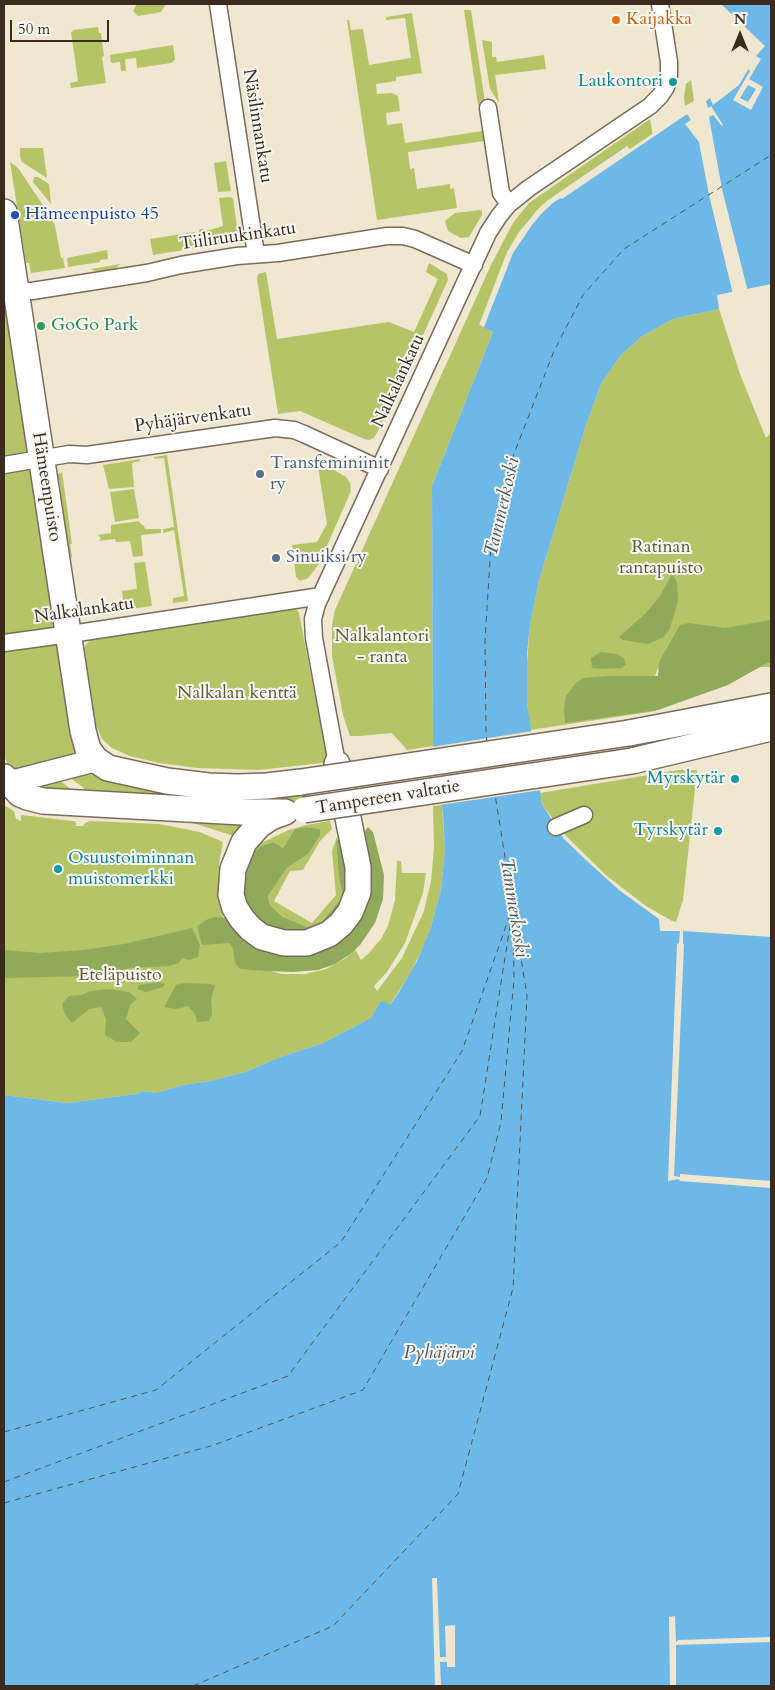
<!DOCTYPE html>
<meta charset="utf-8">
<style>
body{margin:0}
#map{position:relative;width:775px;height:1690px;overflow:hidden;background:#f0e7d0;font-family:Cardo,serif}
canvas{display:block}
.frame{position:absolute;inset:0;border:5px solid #3b2a1e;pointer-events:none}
.north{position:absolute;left:715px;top:10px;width:50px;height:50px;-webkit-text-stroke:4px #f6f6f2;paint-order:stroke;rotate:0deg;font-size:14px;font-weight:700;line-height:20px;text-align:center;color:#3b2a1e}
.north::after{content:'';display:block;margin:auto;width:18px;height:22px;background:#3b2a1e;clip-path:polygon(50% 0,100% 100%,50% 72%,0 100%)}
.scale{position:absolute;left:10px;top:20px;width:99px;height:22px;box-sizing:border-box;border:2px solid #3b2a1e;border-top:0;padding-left:6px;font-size:15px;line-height:18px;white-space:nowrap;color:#3b2a1e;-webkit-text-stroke:4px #f6f6f2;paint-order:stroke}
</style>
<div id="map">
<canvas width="775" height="1690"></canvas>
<div class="frame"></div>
<div class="north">N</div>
<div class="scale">50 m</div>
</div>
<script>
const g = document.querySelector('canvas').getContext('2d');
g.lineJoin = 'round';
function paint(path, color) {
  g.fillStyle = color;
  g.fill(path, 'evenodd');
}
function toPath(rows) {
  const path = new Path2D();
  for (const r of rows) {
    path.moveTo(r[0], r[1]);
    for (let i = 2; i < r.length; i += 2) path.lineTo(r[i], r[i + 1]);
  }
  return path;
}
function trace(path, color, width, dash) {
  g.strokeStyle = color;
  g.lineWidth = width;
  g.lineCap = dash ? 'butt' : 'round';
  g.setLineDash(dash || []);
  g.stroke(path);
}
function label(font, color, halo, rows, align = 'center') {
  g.font = font + ' Cardo,serif';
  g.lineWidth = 4;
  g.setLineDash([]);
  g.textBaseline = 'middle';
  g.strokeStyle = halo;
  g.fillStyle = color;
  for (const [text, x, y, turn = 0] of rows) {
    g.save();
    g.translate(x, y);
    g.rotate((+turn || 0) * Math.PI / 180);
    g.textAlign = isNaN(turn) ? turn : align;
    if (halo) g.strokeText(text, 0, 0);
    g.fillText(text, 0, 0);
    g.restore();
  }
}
paint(toPath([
 [137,4,166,4,161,12,138,16,133,11],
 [464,10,471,10,485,102,484,104,478,105],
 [412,13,422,73,396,77,396,81,376,84,377,94,392,93,398,96,400,111,386,113,387,125,402,123,405,143,482,131,484,141,408,152,410,169,414,168,417,189,450,184,450,189,454,188,457,208,377,220,347,20,349,20,351,30,363,29,369,65,411,58,405,18,386,20,386,17],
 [98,27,99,33,101,33,104,56,102,57,106,83,71,88,70,83,78,81,71,32,74,30],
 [482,40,492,42,492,57,496,57,497,62,544,55,546,69,495,75,499,103,490,89],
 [173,45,175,60,171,63,137,68,136,58,125,59,126,71,121,71,120,62,111,63,110,55],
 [691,80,694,101,685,106,684,98,685,90,686,84],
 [650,119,653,137,484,327,493,332,432,486,433,746,407,750,392,733,359,736,350,736,343,715,332,656,332,625,335,610,491,265,513,223,529,203],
 [20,148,43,148,47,178,22,162,20,157],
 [226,161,231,191,218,192,214,163],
 [10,162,18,168,51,217,55,226,61,258,63,258,65,268,31,273,29,263,26,263],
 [34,177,38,177,49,184,51,204,33,182],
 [230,197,233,198,239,241,202,247,199,232,200,229,205,229,206,231,223,226,219,198],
 [480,210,482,211,482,215,469,237,461,238,448,231,445,221,455,213],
 [195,232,196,248,153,255,150,239],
 [107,250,108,259,100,260,100,262,68,267,67,258],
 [4,263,79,757,11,772,4,756],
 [429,263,447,274,448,280,388,412,374,438,369,440,364,439,300,411,278,414,257,279,258,274,266,272,277,339,389,322,414,332,438,279,426,272],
 [120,264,113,272,101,274,91,269],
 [719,309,740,374,766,438,771,433,771,667,658,668,652,684,656,711,530,730,527,703,526,675,530,625,539,581,585,428,601,384,620,356,641,337,673,319],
 [167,455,188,601,173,603,173,598,184,596,174,530,163,533,163,529,174,527,164,458,154,459,154,457],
 [140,459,140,461,132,463,134,487,109,489,103,465],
 [317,460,346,477,350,483,351,491,319,564,308,578,300,581,296,577,292,545,317,542,327,524],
 [62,472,72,544,70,544,72,557,70,558,58,474],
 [134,489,139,518,115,522,110,492],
 [139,521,140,523,144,526,145,529,161,529,161,533,141,535,143,556,133,557,130,541,116,542,115,539,98,541,101,539,98,535,111,533,111,525],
 [145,562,152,606,124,610,122,591,137,589,134,563],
 [296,609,299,613,320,722,330,762,259,770,197,768,159,763,130,756,112,748,102,739,95,723,84,647,90,640],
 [85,766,305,789,306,803,283,805,86,795,84,788,65,774],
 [679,770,697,770,683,900,676,922,672,921,646,906,607,876,564,834,542,804,540,793],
 [55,777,75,792,32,790],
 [4,805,14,811,16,819,21,821,21,815,73,821,76,822,76,826,83,826,85,823,90,821,159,824,200,832,223,842,219,863,223,917,260,968,282,974,305,974,326,969,346,958,355,949,361,960,368,954,381,939,388,926,395,900,397,861,401,861,402,873,426,873,423,893,405,943,387,972,374,986,377,991,402,958,424,911,431,881,434,848,433,806,442,805,445,849,441,890,430,930,424,946,408,977,389,1006,380,1002,371,1018,321,1044,283,1056,245,1072,210,1081,183,1085,156,1093,143,1091,136,1094,68,1103,4,1095],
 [183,820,256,820,239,837,231,835],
 [330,821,332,829,320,841,303,870,290,871,274,901,312,923,336,895,332,851,337,837,344,832,353,882,351,898,346,910,332,926,320,933,306,938,284,939,265,932,254,925,246,916,240,906,236,894,238,870,246,847,259,844,289,830,306,825],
 [306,827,320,829,320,836,308,854,287,868,268,896,270,905,283,917,310,928,320,924,343,896,339,878,336,841,341,838,347,851,349,871,346,903,339,917,326,928,308,934,286,934,259,924,248,911,241,898,241,881,250,864,252,854,261,846,273,842,283,848,295,829]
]), '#b5c466');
paint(toPath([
 [672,574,677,582,678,601,670,628,664,637,648,644,623,640,619,637,646,613,660,596],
 [771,620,771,663,767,663,728,685,658,710,565,723,564,709,566,696,576,683,584,678,607,676,658,676,659,662,680,625,689,623,725,628],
 [601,652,617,654,624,658,626,664,622,668,602,669,592,668,591,658],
 [306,827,320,829,320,836,308,854,287,868,268,896,270,905,283,917,310,928,320,924,343,896,339,878,336,841,341,838,347,851,346,903,326,928,286,934,259,924,241,898,241,881,250,864,252,854,261,846,273,842,283,848,295,829],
 [368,827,373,832,384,875,383,899,375,923,360,945,349,955,335,964,318,970,293,972,268,971,240,969,235,963,233,949,230,943,202,945,197,926,208,919,215,917,226,918,237,931,322,950,367,856,365,831],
 [192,928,200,945,198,957,189,960,182,958,179,963,169,966,131,968,88,976,4,978,4,950,41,953,83,950,124,944],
 [160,982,165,984,163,987,146,992,137,989,139,985],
 [184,983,210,984,215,985,211,1000,212,1014,209,1021,197,1022,195,1014,188,1006,176,1009,164,1007,176,985],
 [109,989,129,992,137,999,130,1005,126,1019,140,1033,131,1042,117,1042,105,1035,106,1019,101,1007,89,1009,72,1023,65,1015,62,1004,69,996,82,995,90,991]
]), '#90aa5b');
paint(toPath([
 [721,4,771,4,771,284,717,295,719,309,673,319,641,337,620,356,601,384,585,428,539,581,530,625,527,654,527,703,542,804,564,839,586,860,619,890,659,919,660,931,683,931,771,937,771,1686,4,1686,4,1095,68,1103,136,1094,143,1091,156,1093,183,1085,210,1081,245,1072,283,1056,321,1044,371,1018,380,1002,383,1001,390,1005,399,992,417,961,430,930,441,890,445,849,443,814,433,746,432,486,493,332,479,325,512,244,529,219,548,200,625,147,629,153,710,98,713,105,739,85,756,56,765,46]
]), '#6eb8e7');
paint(toPath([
 [756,56,761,59,749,79,763,87,751,110,733,100,750,71,748,69],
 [748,85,756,89,748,102,740,98],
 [709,96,710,98,706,101,708,108,711,106,723,125,722,126,713,115,709,117,722,189,748,292,733,294,709,195,699,142,685,124,691,120,687,114,562,199,561,198,554,202,542,213,532,225,513,253,484,327,479,325,507,252,519,232,538,209,548,200,627,146,630,149],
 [533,731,542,790,439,805,431,747],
 [680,931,683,931,683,944,684,944,674,1176,680,1177,680,1174,771,1181,771,1188,680,1181,679,1179,668,1181,677,944,679,943],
 [432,1578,437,1578,440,1657,446,1657,445,1626,455,1625,455,1667,447,1667,447,1662,440,1662,441,1686,435,1686],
 [675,1616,676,1642,678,1640,771,1637,771,1642,676,1645,676,1686,670,1686,669,1617]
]), '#f0e7d0');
trace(toPath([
 [487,743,486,730,485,640,491,545,510,464,554,351,583,295,624,249,771,155],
 [4,1432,156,1390,341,1242,462,1051,512,909],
 [4,1482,288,1376,480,1116,513,907],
 [4,1503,214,1445,363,1390,487,1178,501,1122,514,979,513,912],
 [193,1686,333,1626,458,1494,513,1288,527,996,495,794]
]), '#4a555a', 1, [6, 5]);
const street = toPath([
 [218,4,256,254],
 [488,108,501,193,509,204],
 [6,291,32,291,147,273,181,265,237,256,278,253,387,236,403,236,415,239,474,265],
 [4,465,69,454,87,455,275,428,294,430,304,434,380,469],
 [4,643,84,632,321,596],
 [337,764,314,638,313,619,317,604,462,289,488,233,499,216,509,204,529,188,650,106,660,96,666,87,669,75,669,62,660,4],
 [556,827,584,815]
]);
const secondary = toPath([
 [4,782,19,780,96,760]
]);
const primary = toPath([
 [4,212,83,731,88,749,96,760,108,768,167,781,208,786,238,787,267,786,301,782],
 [629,733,771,706],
 [632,761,771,728],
 [4,777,20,794,27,797,43,801,242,812,282,812],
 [285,812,271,817,259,825,244,842,233,869,231,895,235,908,242,919,251,929,262,937,284,943,307,943,329,934,341,924,350,912,358,892,358,867,337,764]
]);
trace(street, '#7a6c5c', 19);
trace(secondary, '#7a6c5c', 25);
trace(primary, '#7a6c5c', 28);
trace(street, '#fff', 16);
trace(secondary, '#fff', 22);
trace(primary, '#fff', 25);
const primaryBridge = toPath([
 [301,782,629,733],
 [304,810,632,761]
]);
trace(primaryBridge, '#7a6c5c', 28, []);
trace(primaryBridge, '#fff', 25);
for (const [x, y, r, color] of [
 [616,20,5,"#e8710a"],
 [673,82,5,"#0f9aa8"],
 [15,215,5,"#1a4fb4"],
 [41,326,5,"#2e9e5b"],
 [260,474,5,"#5c6f8a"],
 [276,558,5,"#5c6f8a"],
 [735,779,5,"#0f9aa8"],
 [718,831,5,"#0f9aa8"],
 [58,869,5,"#0f9aa8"]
]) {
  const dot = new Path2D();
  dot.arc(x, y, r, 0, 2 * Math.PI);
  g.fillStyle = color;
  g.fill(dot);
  trace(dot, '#f6f6f2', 2);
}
label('18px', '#c56008', '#f6f6f2', [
 ["Kaijakka",626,20]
], 'left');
label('18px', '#0d838f', '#f6f6f2', [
 ["Laukontori",663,82],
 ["Myrskytär",725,779],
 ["Tyrskytär",708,831],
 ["Osuustoiminnan",68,859,"left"],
 ["muistomerkki",68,880,"left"]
], 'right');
label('18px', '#3b2a1e', '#f6f6f2', [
 ["Näsilinnankatu",257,126,81],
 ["Tiiliruukinkatu",238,237,-8],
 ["Nalkalankatu",399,381,-65],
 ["Pyhäjärvenkatu",193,419,-8],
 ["Hämeenpuisto",46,487,81],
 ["Nalkalankatu",84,611,-8],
 ["Tampereen valtatie",388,798,-9]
]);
label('18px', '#164399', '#f6f6f2', [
 ["Hämeenpuisto 45",25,215]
], 'left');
label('18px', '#27864d', '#f6f6f2', [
 ["GoGo Park",51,326]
], 'left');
label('18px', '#4e5e75', '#f6f6f2', [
 ["Transfeminiinit",270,464],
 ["ry",270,485],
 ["Sinuiksi ry",286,558]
], 'left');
label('18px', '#605834', '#f6f6f2', [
 ["Ratinan",661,548],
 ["rantapuisto",661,569],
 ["Nalkalantori",382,637],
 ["- ranta",382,658],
 ["Nalkalan kenttä",237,694],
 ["Eteläpuisto",120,976]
]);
label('italic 19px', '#4a555a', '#f6f6f2', [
 ["Tammerkoski",503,507,-77],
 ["Tammerkoski",513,908,81],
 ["Pyhäjärvi",439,1354]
]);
</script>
